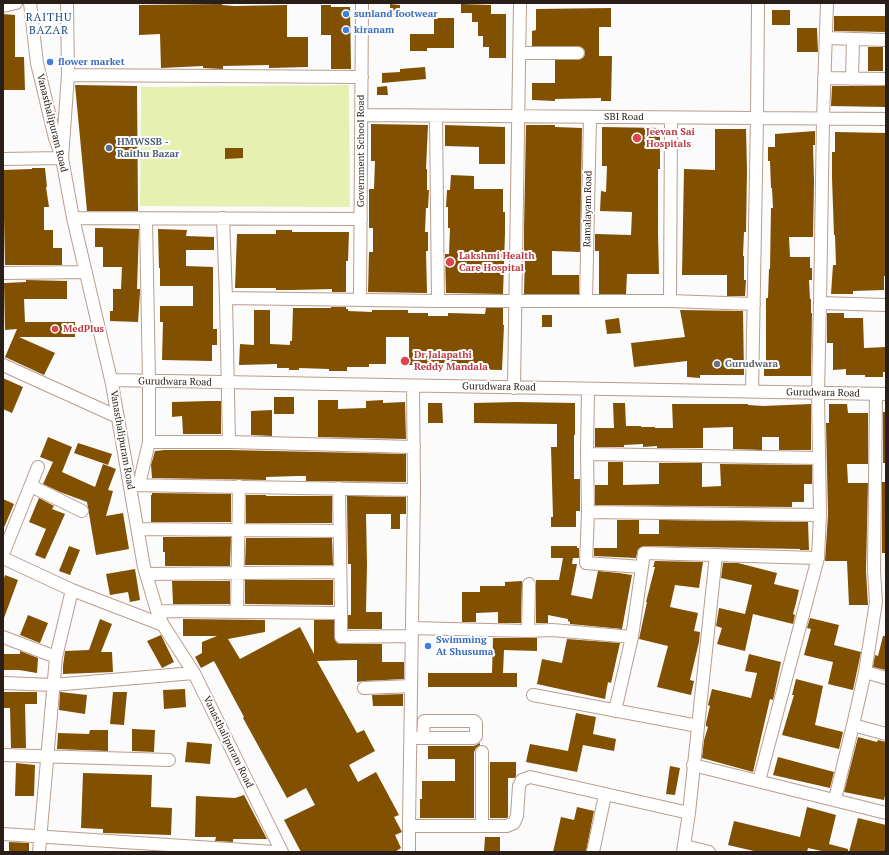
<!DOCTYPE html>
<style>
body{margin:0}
#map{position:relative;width:889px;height:855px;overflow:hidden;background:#fbfbfb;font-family:"PT Serif",serif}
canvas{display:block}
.frame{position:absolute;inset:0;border:4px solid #291e18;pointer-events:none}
</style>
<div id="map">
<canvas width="889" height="855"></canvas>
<div class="frame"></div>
</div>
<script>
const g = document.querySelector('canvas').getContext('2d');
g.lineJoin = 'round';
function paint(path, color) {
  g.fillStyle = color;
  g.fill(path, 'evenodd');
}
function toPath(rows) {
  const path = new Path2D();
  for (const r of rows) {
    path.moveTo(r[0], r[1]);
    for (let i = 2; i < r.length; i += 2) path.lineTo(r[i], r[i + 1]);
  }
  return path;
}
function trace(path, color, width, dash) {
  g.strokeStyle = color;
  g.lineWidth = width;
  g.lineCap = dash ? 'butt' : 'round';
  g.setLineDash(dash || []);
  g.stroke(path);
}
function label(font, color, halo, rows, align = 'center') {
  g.font = font + ' "PT Serif",serif';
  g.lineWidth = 4;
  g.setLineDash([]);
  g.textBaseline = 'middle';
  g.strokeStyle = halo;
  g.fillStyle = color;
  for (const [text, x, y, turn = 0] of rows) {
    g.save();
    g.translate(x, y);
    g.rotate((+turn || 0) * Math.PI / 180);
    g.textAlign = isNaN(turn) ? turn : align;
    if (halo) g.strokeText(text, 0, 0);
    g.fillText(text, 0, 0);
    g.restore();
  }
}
paint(toPath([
 [349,85,350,207,140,206,141,87]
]), '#e6f1b1');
paint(toPath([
 [222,4,222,5,234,6,287,5,287,37,308,37,308,67,269,68,269,65,223,66,223,69,203,68,203,66,161,68,160,34,139,35,139,5],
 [390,4,400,5,400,15,390,15],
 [461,4,491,5,491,14,506,14,506,58,489,58,489,47,483,47,483,36,478,36,478,22,472,22,472,13,461,13],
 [321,5,331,5,331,7,350,7,351,69,331,69,331,35,321,35],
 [611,8,611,27,599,27,599,56,612,56,611,101,601,101,601,98,555,99,555,101,532,100,532,83,555,83,555,60,578,60,584,57,585,53,584,49,578,46,532,46,532,31,536,30,536,9],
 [772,10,790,10,790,25,772,25],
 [3,14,15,15,15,57,24,57,25,90,3,90],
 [834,16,886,16,886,32,834,31],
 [434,18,454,18,454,48,427,48,427,51,410,51,410,34,434,34],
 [797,28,817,28,818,52,797,52],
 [868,47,883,47,883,71,868,71],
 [425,67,426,79,382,83,382,73,400,72,400,69],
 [75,85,137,86,138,211,87,211],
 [387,86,388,95,377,95,377,87],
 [832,86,886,86,886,107,831,106],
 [371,124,428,125,426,169,427,169,427,190,429,190,428,208,426,208,425,232,428,232,428,251,426,251,427,293,368,292,369,252,373,252,373,228,369,228,369,189,374,189,375,161,371,161],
 [445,125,505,127,505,164,479,164,479,147,445,146],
 [526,125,555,125,555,127,582,128,580,252,552,251,552,275,579,275,579,294,524,294,525,252,524,252,524,229],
 [602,127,660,128,660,169,658,169,658,235,659,274,627,274,626,294,599,294,599,251,595,251,595,234,631,235,632,212,600,211,601,191,606,192,607,166,602,166],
 [715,129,746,129,747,170,746,232,744,232,743,256,744,256,744,280,746,280,745,296,727,296,727,275,682,275,684,169,715,170],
 [815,131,815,145,813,145,814,181,813,237,789,237,790,257,810,257,810,268,812,268,812,280,809,280,810,299,811,299,811,313,812,313,811,376,764,376,764,362,766,362,766,298,768,298,769,269,770,269,771,208,773,208,772,188,771,188,770,161,768,161,768,147,775,147,775,134],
 [835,132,886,133,886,276,884,276,884,290,853,291,853,294,831,294,833,265,836,265,835,235,834,235,832,178,832,152,835,152],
 [225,148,243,148,243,158,225,159],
 [32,168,45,168,47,187,46,187,49,207,44,207,44,230,53,230,53,248,62,248,62,265,5,265,3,170,32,169],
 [451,175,474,176,474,189,503,189,503,212,505,212,505,233,503,294,446,293,445,254,449,254,450,228,448,228,448,207,446,207,447,190,450,190],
 [95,228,139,229,137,289,140,289,140,292,138,322,110,321,110,311,113,311,113,289,121,289,122,267,103,267,103,247,95,247],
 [158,229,187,230,186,236,214,237,214,250,186,250,186,266,213,267,213,329,217,329,217,345,212,345,212,361,162,360,163,322,160,322,160,306,193,306,193,286,160,286,160,268,159,268],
 [276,230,292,230,292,232,349,232,348,261,346,261,346,292,332,292,332,289,292,290,276,290,276,288,235,288,237,234,276,234],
 [26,280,67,281,67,299,24,299,25,322,75,322,75,337,19,337,55,353,44,375,5,357,17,329,5,330,4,283,26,282],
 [331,307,346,307,346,309,348,309,348,311,372,312,372,310,408,310,408,313,428,313,428,316,448,316,448,313,485,314,486,308,503,308,503,325,504,325,502,370,448,369,448,365,409,365,409,337,386,337,386,364,369,364,369,367,347,367,347,371,329,371,329,369,299,368,299,370,289,370,289,368,277,368,277,364,239,365,240,344,254,345,254,310,270,310,270,344,290,345,290,341,292,341,293,308,331,308],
 [680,310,743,311,744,375,700,375,700,378,687,377,687,361,634,367,631,343,685,337],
 [827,313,844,313,844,318,863,318,864,348,886,347,886,372,883,372,883,377,865,377,865,375,846,375,846,369,833,370,833,343,827,343],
 [542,315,552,315,552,327,542,327],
 [619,318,621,333,607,334,605,320],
 [3,378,23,387,12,413,3,409],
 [274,397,294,397,294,414,274,414],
 [318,400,338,400,338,409,366,408,366,401,383,400,383,403,405,402,406,439,318,437],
 [209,401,221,401,221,434,183,434,182,416,172,417,172,402],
 [516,402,575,403,575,435,574,435,574,479,580,479,580,511,576,511,576,527,551,527,551,517,553,517,551,447,557,447,557,424,474,423,474,403],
 [428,403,442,403,443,423,428,423],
 [613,403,625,403,626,426,641,426,641,427,655,427,655,428,673,428,672,404,748,404,748,405,763,406,811,404,811,450,779,450,779,437,762,437,762,450,733,449,733,427,703,428,703,448,657,448,657,446,643,447,643,444,624,445,624,447,595,447,595,428,614,428],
 [829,404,847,404,848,413,868,413,868,464,847,464,848,483,868,483,866,571,868,605,849,605,847,561,825,561,828,515,826,423,829,423],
 [272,410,272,436,251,435,251,411],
 [883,412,886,412,886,463,883,463],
 [48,437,72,447,62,472,95,487,103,464,116,469,108,490,113,491,106,516,123,513,129,549,96,555,87,502,60,492,43,484,53,462,40,457],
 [78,443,112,454,108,465,74,453],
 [165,450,229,450,406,454,406,482,306,481,306,476,297,476,266,477,266,480,152,478,151,465,155,451],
 [608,462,623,462,623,485,659,484,659,463,702,463,702,487,721,486,720,464,812,465,812,484,804,484,804,502,792,502,792,507,595,505,595,485,608,485],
 [882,482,886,482,886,553,882,553],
 [152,493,231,494,231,522,151,522,151,495,152,495],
 [246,495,266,495,266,496,332,496,332,523,246,523],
 [347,496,406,497,406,514,400,514,400,529,391,529,391,514,366,514,367,564,366,612,382,612,382,629,348,629,348,615,351,615,351,564,348,564],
 [39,498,54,506,52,509,65,514,45,559,35,555,46,529,29,522],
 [3,499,14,504,3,530],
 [617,520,639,520,639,534,659,534,659,520,808,522,809,550,800,550,800,549,644,546,638,549,636,558,594,556,594,548,617,548],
 [163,537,231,537,230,566,165,566,165,552,163,552],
 [246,538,332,538,333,565,245,565],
 [69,546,80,550,70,575,59,571],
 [551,546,577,546,577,548,579,548,579,558,573,558,572,564,577,564,571,595,592,599,598,571,619,573,632,575,622,629,570,624,570,622,568,621,568,619,548,615,548,623,536,623,536,580,559,580,563,558,551,558],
 [655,561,703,562,699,588,675,585,670,607,698,613,694,631,700,632,699,642,690,680,694,681,691,695,657,687,668,646,639,639,647,602,646,602,655,567,653,567],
 [723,563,738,563,777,573,774,584,799,590,795,607,793,614,795,615,793,624,753,614,745,651,717,644,722,628,716,626,719,608,745,614,752,585,721,578],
 [135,569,140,600,130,602,128,592,110,595,106,574],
 [5,575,18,580,4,618,3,581],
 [245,580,333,580,333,605,245,604],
 [172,581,230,581,230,604,173,604],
 [522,581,521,623,498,623,498,612,476,613,476,622,462,622,462,592,480,592,480,586,505,586,505,582],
 [28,615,48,623,40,643,20,635],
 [810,618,839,625,834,645,861,652,853,690,828,684,833,662,804,655,811,629,807,628],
 [100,619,112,624,101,652,112,652,113,672,63,674,63,666,65,651,89,650],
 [183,619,265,620,265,632,228,639,240,659,300,627,314,654,314,620,334,620,334,637,337,643,341,644,382,644,382,662,404,662,404,679,364,681,357,682,357,660,317,661,357,733,364,730,375,751,349,765,358,782,376,772,399,815,394,817,402,832,395,835,401,848,395,852,301,852,284,820,315,805,306,788,287,798,243,718,244,717,214,661,201,668,195,657,202,653,202,642,217,636,183,636],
 [161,635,174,662,162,668,147,641],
 [883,636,886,636,886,670,873,667,875,655,878,656],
 [493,638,537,638,537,651,504,650,503,673,517,673,517,687,428,687,428,673,492,673],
 [567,639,620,643,611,683,608,682,605,699,537,684,542,659,562,663],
 [20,651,38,658,37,673,19,670,3,670,3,654,20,654],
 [749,654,781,662,773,700,770,699,753,772,702,758,704,740,708,727,706,726,706,723,710,706,708,705,712,689,751,698,757,673,745,671],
 [796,679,823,686,815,725,843,732,839,749,782,735,794,695,792,695],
 [185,689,186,707,164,709,163,690],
 [3,692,37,692,37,704,25,704,26,748,11,748,10,708,3,708],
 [60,692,87,695,85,714,59,710],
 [113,692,127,692,124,725,110,724],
 [403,694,403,706,373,706,372,695],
 [576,713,596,717,593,734,616,739,614,751,583,745,577,772,526,762,530,744,568,751],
 [132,729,155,730,154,752,132,751],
 [90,730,108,730,108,751,57,749,58,733,89,734],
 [858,737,877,742,878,740,886,742,886,791,884,800,844,792],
 [187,742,212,744,210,764,185,762],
 [480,743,480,745,476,748,474,752,474,818,420,818,420,799,422,799,422,781,455,781,455,759,428,759,428,746,474,746],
 [778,757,834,772,830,788,773,775],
 [490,762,516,762,516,776,515,778,508,778,508,817,507,818,490,818],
 [16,763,35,765,34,796,15,796],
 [670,766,680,768,675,795,666,794],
 [83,773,152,775,151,807,172,808,171,835,103,833,103,829,81,828],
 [244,795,267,839,233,839,233,842,215,841,216,837,195,837,196,796,235,798],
 [577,807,594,811,586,852,553,852,561,817,574,820],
 [807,807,836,815,829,844,848,849,848,852,826,852,808,848,807,852,758,852,728,845,734,821,800,837],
 [858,818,886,825,886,852,849,852],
 [485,837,500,837,500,852,484,852],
 [9,842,29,843,29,852,9,852]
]), '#815000');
const minor = toPath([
 [30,3,37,63,55,138,62,158,73,218,112,384,144,567,157,611,163,625,194,673,282,852],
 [3,6,16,3],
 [826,38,886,40],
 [519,53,578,53],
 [68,75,362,77],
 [824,78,886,79],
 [852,79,853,39],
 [361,115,886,119],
 [436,116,438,301],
 [3,159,62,158,68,75,67,3],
 [73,218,361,219],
 [223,218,226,298,229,442],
 [3,273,86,272],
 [226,298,438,301,670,301,754,304],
 [360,299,362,3],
 [586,301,590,117],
 [670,301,671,118],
 [820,303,823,119,827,3],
 [3,365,118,417],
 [111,380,886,394],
 [514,388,520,3],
 [588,389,587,454,588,512,586,563,642,567],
 [752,392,757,118,758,3],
 [876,394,874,571,876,602,865,672,853,725,886,734],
 [149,442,229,442,414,447],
 [587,454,819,458],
 [130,485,414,490],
 [139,485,149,442,149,381,146,219],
 [31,486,82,511],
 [588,512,820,515],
 [138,529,339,531],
 [3,554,38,467],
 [3,558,72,590,163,625],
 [818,558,820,515,818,393,820,303,886,305],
 [147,574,340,572],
 [157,611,341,613,339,488],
 [237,612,239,486],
 [341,613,341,637,412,636],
 [412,628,528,631,552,630,632,637],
 [528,631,529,584],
 [3,637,56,657],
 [865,672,886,678],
 [3,683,53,685,194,673],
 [364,688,411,686],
 [533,695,698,726],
 [615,711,632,637,644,553,818,558,759,781],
 [411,738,474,738,476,736,476,723,474,721,424,721,423,738],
 [482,752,482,826],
 [3,755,169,760],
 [693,765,886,813],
 [835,799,853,725],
 [409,826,507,826,514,823,517,816,519,786,522,780,530,777,689,813],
 [3,834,274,852],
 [685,846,709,852],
 [39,852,56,657,72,590],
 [409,852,409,826,414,490,413,386],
 [593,852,605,795],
 [683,852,689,813,716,555]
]);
trace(minor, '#ba9d8e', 14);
trace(minor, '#fff', 12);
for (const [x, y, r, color] of [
 [346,14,4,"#3f7fe0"],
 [346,30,4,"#3f7fe0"],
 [50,62,4,"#3f7fe0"],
 [637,138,5,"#e0444e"],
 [109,148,4,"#5c6f8a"],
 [450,262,5,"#e0444e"],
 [55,329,4,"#e0444e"],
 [405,361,5,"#e0444e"],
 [717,364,4,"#6b7280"],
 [428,646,4,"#3f7fe0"]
]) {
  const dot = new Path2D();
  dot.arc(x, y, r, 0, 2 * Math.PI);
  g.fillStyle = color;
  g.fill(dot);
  trace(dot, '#fff', 1.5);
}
label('bold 10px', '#366cbe', '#fff', [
 ["sunland footwear",354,14],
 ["kiranam",354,30],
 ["flower market",58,62],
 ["Swimming",436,640],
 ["At Shusuma",436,652]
], 'left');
label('10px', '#291e18', '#fff', [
 ["SBI Road",624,117],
 ["Vanasthalipuram Road",52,123,76],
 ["Government School Road",361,151,-90],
 ["Ramalayam Road",588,209,-89],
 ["Gurudwara Road",175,382,1],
 ["Gurudwara Road",499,387,1],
 ["Gurudwara Road",823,393,1],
 ["Vanasthalipuram Road",122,440,80],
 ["Vanasthalipuram Road",228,742,64]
]);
label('bold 10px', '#be3a42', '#fff', [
 ["Jeevan Sai",646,132],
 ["Hospitals",646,144],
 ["Lakshmi Health",459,256],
 ["Care Hospital",459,268],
 ["MedPlus",63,329],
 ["Dr Jalapathi",414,355],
 ["Reddy Mandala",414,367]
], 'left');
label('bold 10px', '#4e5e75', '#fff', [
 ["HMWSSB -",117,142],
 ["Raithu Bazar",117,154]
], 'left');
label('bold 10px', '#5b616d', '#fff', [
 ["Gurudwara",725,364]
], 'left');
g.letterSpacing = '1px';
label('11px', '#174a7c', '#fff', [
 ["RAITHU",49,18],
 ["BAZAR",49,31]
]);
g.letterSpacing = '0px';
</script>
